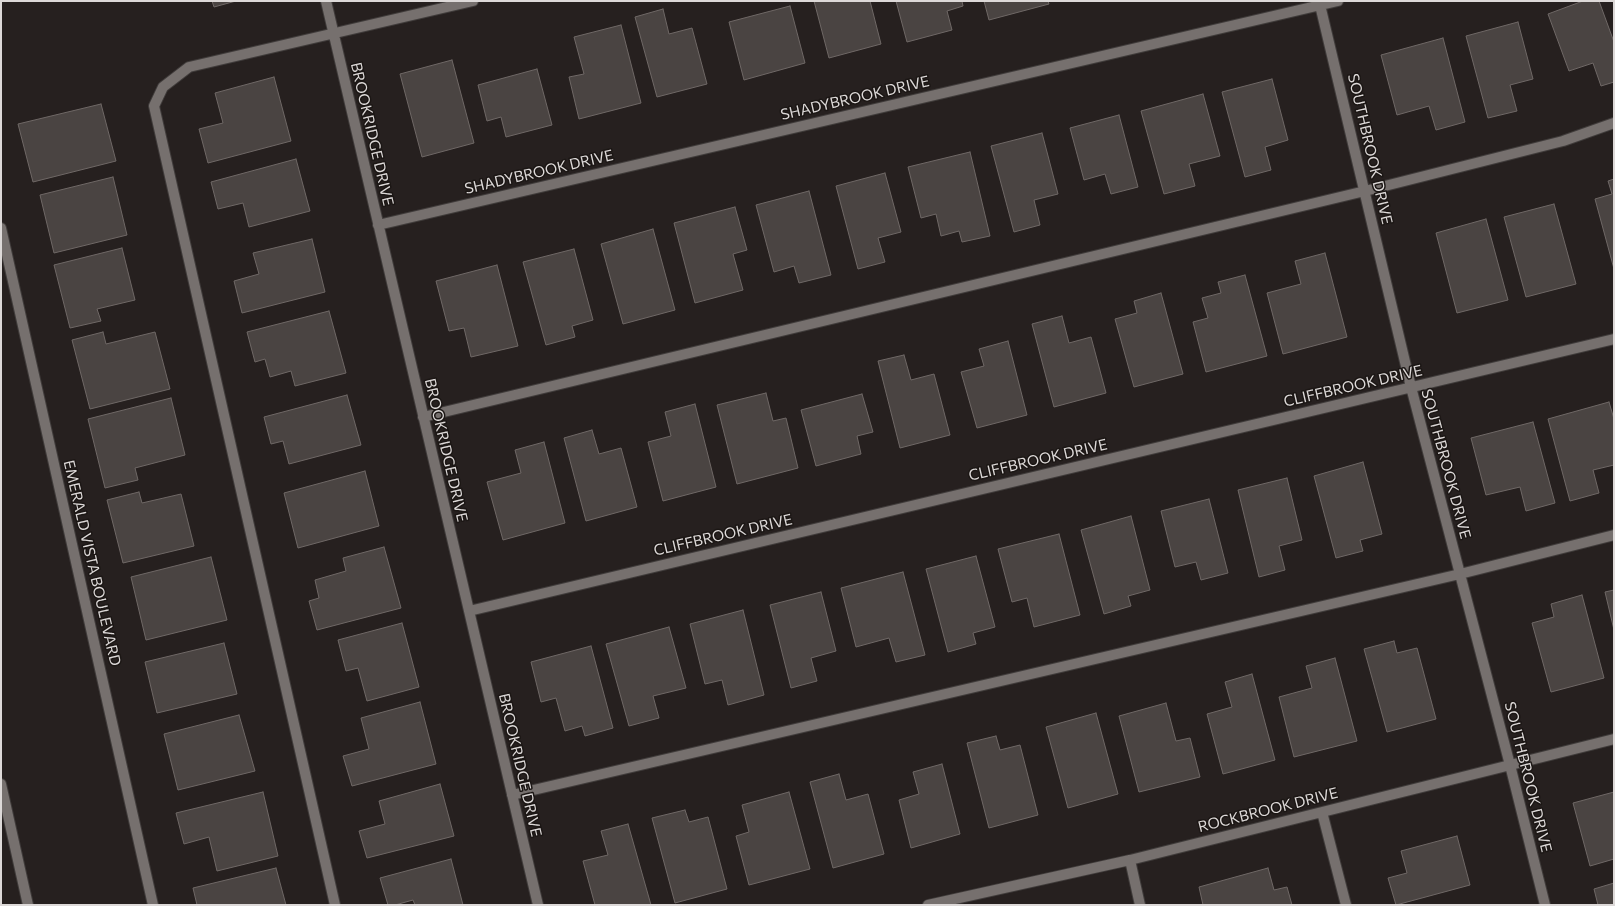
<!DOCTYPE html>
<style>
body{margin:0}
#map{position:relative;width:1615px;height:906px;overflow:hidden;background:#26201f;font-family:Commissioner,sans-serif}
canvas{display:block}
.frame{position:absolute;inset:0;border:2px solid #ddd9d8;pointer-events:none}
</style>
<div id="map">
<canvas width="1615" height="906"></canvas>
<div class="frame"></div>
</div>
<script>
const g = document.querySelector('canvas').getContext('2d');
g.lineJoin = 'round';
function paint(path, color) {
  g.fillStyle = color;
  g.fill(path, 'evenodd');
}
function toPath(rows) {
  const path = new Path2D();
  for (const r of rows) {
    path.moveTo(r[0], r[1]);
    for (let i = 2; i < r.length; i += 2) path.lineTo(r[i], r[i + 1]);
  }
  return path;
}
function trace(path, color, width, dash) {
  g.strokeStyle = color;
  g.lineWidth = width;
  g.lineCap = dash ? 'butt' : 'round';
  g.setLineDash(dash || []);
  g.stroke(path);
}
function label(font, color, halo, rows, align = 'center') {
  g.font = font + ' Commissioner,sans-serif';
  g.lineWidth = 3;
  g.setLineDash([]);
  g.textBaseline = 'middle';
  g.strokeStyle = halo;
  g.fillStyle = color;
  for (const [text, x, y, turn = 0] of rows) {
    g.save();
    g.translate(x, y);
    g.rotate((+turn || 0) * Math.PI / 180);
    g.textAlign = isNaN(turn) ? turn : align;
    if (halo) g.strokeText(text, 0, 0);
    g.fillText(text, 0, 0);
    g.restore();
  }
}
const building = toPath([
 [212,1,236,1,214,7,212,1],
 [814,1,870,1,881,44,829,58,814,1],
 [896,1,962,1,963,6,947,11,952,30,907,42,896,1],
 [984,1,1048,1,1049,4,989,20,984,1],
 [1583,1,1599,1,1614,42,1614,82,1601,86,1593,63,1569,71,1548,14,1583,1],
 [790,6,805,63,744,80,729,22,790,6],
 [663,9,669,34,692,28,707,84,657,97,635,17,663,9],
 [1518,22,1533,79,1510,85,1517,111,1488,118,1466,36,1518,22],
 [621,25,641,103,579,119,569,77,584,74,574,37,621,25],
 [1443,38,1465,122,1436,130,1429,106,1397,115,1381,55,1443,38],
 [452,60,474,143,422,157,400,74,452,60],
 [537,69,552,125,506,137,501,117,487,121,478,85,537,69],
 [274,77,291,141,208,163,199,129,223,123,215,93,274,77],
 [1272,79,1288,140,1265,147,1271,170,1245,177,1222,92,1272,79],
 [1203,94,1220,156,1189,164,1195,186,1164,194,1141,111,1203,94],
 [101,104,116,161,33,182,18,124,101,104],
 [1119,115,1138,187,1111,194,1105,174,1084,180,1070,128,1119,115],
 [1042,133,1058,194,1034,200,1040,225,1014,232,991,146,1042,133],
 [970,152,990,236,962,242,959,231,941,236,936,214,921,218,908,167,970,152],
 [296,159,310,211,249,227,243,203,218,209,211,182,296,159],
 [885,173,901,232,878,238,885,262,858,269,836,186,885,173],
 [113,177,127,235,54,253,40,195,113,177],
 [1614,179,1614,269,1595,199,1612,194,1608,181,1614,179],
 [809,191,831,275,799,283,794,266,774,272,756,205,809,191],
 [1554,204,1576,284,1526,297,1504,217,1554,204],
 [735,207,747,250,733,254,743,290,695,303,674,223,735,207],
 [1486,219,1508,300,1457,313,1436,233,1486,219],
 [653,229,675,310,623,324,601,244,653,229],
 [312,239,325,292,242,313,234,281,259,274,253,253,312,239],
 [122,248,135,300,97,309,101,321,70,328,54,265,122,248],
 [574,249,593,320,572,326,575,337,546,345,523,262,574,249],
 [1325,253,1347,337,1283,354,1267,293,1301,284,1295,261,1325,253],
 [497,265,518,346,471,357,464,328,449,331,436,281,497,265],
 [1245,275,1267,356,1206,372,1193,322,1208,318,1202,298,1221,293,1218,282,1245,275],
 [1161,293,1183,374,1134,387,1115,319,1137,313,1134,301,1161,293],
 [329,311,346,373,295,386,291,371,270,377,265,359,255,362,247,332,329,311],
 [1062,316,1069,343,1091,337,1106,393,1054,407,1032,324,1062,316],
 [103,332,106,344,155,332,170,389,90,409,72,340,103,332],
 [1008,341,1027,415,977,428,961,372,984,366,979,349,1008,341],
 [904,355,911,380,934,374,950,435,900,448,878,361,904,355],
 [766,393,773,421,786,418,798,468,737,484,717,405,766,393],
 [862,394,873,432,857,436,861,454,816,466,801,410,862,394],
 [347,395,361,445,289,464,283,441,271,444,264,417,347,395],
 [171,398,185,455,135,468,138,480,105,488,88,419,171,398],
 [1609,402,1614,419,1614,465,1593,470,1599,493,1570,501,1548,419,1609,402],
 [695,404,716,487,663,501,648,442,671,436,665,412,695,404],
 [1533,422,1555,503,1526,511,1520,487,1486,495,1471,438,1533,422],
 [592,430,599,454,621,448,637,507,586,521,564,438,592,430],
 [544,442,565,523,503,540,487,482,521,473,515,450,544,442],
 [1363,462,1382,534,1360,540,1363,551,1336,558,1314,476,1363,462],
 [365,471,379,526,298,548,284,493,365,471],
 [1287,478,1302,540,1279,546,1285,570,1259,577,1238,490,1287,478],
 [139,492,142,503,181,494,194,546,123,563,107,500,139,492],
 [1209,499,1228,573,1201,580,1196,562,1175,567,1161,511,1209,499],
 [1131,516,1150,590,1128,596,1131,606,1104,614,1081,530,1131,516],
 [1059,534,1080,615,1034,627,1027,598,1012,602,998,549,1059,534],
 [384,547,401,608,317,630,309,601,319,598,315,580,346,571,343,558,384,547],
 [976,556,995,627,973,633,976,644,948,652,926,569,976,556],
 [211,557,227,620,146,640,131,577,211,557],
 [903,572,925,655,896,662,889,638,856,647,841,588,903,572],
 [1614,590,1614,630,1605,592,1614,590],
 [821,592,836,651,811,658,817,681,791,688,770,605,821,592],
 [1582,595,1604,678,1551,692,1532,623,1554,617,1551,604,1582,595],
 [743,610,764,695,728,705,722,680,705,684,690,624,743,610],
 [402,623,419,687,367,701,358,668,346,671,338,640,402,623],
 [669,627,686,688,653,696,659,718,629,726,606,644,669,627],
 [1394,641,1397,653,1417,648,1436,719,1387,732,1364,649,1394,641],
 [224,643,237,694,157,713,145,662,224,643],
 [591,646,613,728,585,736,582,726,565,731,556,698,541,702,531,662,591,646],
 [1335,658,1357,741,1294,757,1279,697,1312,688,1306,666,1335,658],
 [1252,674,1275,760,1223,774,1207,714,1232,707,1225,682,1252,674],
 [420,702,436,764,352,786,343,756,369,749,361,718,420,702],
 [1166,703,1176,741,1190,738,1200,777,1139,792,1119,716,1166,703],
 [1096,713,1118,794,1068,808,1046,727,1096,713],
 [239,715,255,771,178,790,164,734,239,715],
 [996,736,1000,750,1020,745,1038,815,989,828,967,743,996,736],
 [942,764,960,834,911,848,899,800,919,794,913,772,942,764],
 [839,774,846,800,868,794,884,854,833,868,810,782,839,774],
 [440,784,454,836,367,858,359,831,385,824,379,801,440,784],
 [263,792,278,856,217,871,209,837,184,844,176,813,263,792],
 [789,792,810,869,749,885,736,836,749,832,742,805,789,792],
 [1614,792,1614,859,1590,866,1573,803,1614,792],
 [685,810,689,822,708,817,727,889,675,903,652,818,685,810],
 [628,824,651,905,595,905,583,861,608,855,601,831,628,824],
 [1457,836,1470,885,1396,905,1388,878,1407,873,1401,851,1457,836],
 [451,859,463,905,415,905,413,900,395,905,388,905,380,878,451,859],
 [276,868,286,905,197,905,193,888,276,868],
 [1268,868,1274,890,1287,887,1292,905,1203,905,1199,887,1268,868],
 [1614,883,1614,905,1598,905,1594,889,1614,883]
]);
paint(building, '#4a4442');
trace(building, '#6f6866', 1);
const minor = toPath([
 [326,1,538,905],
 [1320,5,1411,387,1510,765,1545,905],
 [378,225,1338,1],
 [1,228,153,905],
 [423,417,1365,191,1563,141,1614,123],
 [469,611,1614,339],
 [1,784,28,905],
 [512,795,1460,574,1614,535],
 [1322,812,1346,905],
 [1130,860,1140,905],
 [335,905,154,106,163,87,189,67,473,1],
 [928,905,1130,860,1614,739]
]);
trace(minor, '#403c3b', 12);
trace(minor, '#76706e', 10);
label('15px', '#ddd9d8', '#1c1715', [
 ["SHADYBROOK DRIVE",855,98,-13],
 ["BROOKRIDGE DRIVE",372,134,77],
 ["SOUTHBROOK DRIVE",1370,149,77],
 ["SHADYBROOK DRIVE",539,172,-13],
 ["CLIFFBROOK DRIVE",1353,386,-13],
 ["BROOKRIDGE DRIVE",446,450,77],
 ["CLIFFBROOK DRIVE",1038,460,-13],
 ["SOUTHBROOK DRIVE",1446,464,75],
 ["CLIFFBROOK DRIVE",723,535,-13],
 ["EMERALD VISTA BOULEVARD",92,563,77],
 ["BROOKRIDGE DRIVE",520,765,77],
 ["SOUTHBROOK DRIVE",1528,777,76],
 ["ROCKBROOK DRIVE",1268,810,-14]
]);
</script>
